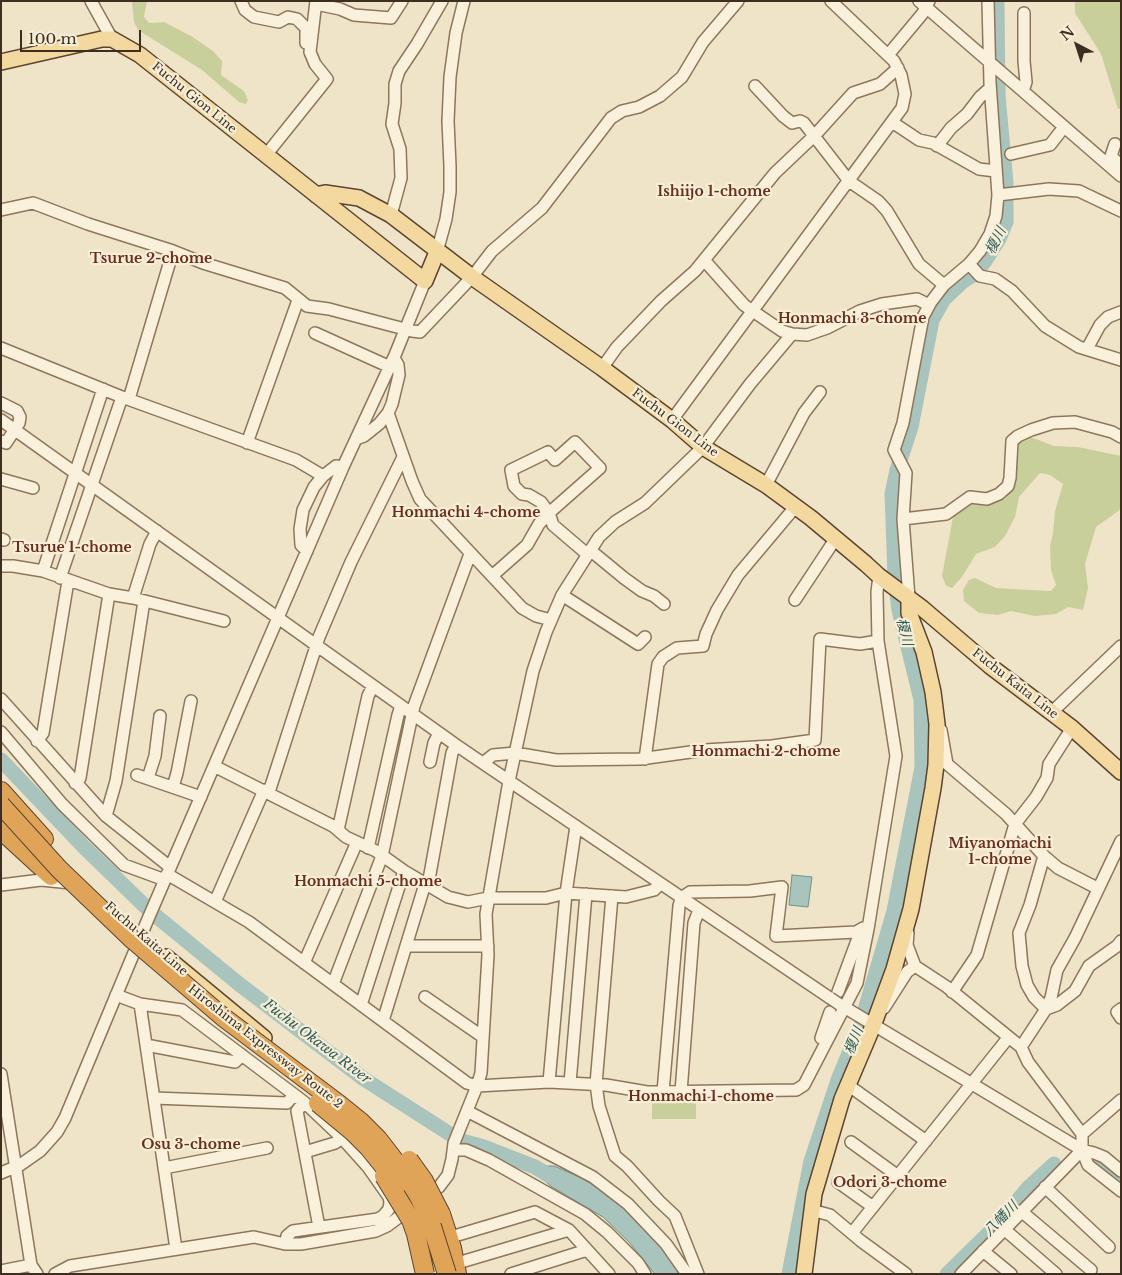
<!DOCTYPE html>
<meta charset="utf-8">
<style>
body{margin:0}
#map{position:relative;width:1122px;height:1275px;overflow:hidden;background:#f0e4c8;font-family:"Libre Baskerville",serif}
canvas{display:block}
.frame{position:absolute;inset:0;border:2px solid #3d2e20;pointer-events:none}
.north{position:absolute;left:1052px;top:20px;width:50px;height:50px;-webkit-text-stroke:4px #f7eed8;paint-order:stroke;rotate:320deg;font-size:14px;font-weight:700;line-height:20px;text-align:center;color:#3d2e20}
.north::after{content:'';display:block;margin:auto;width:18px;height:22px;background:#3d2e20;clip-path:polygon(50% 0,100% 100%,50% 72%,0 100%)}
.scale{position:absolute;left:20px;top:30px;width:121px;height:22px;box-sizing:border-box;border:2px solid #3d2e20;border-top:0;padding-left:6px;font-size:15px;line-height:18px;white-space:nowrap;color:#3d2e20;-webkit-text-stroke:4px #f7eed8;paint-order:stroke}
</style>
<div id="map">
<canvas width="1122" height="1275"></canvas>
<div class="frame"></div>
<div class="north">N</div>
<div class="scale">100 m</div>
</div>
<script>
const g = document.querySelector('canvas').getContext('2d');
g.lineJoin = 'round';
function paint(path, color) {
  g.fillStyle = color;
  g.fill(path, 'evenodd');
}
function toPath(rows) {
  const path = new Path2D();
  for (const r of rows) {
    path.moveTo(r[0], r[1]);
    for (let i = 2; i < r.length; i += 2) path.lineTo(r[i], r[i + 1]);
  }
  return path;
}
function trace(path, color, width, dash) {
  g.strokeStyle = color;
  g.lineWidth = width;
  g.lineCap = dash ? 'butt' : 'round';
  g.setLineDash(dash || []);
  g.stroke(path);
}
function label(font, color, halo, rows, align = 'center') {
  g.font = font + ' "Libre Baskerville","Noto Sans JP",serif';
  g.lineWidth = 4.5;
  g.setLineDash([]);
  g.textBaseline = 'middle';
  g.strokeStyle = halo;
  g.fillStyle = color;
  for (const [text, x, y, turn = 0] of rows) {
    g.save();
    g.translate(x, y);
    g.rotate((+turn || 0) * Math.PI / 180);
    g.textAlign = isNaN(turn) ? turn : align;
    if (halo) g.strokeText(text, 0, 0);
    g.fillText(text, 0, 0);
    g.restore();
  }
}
paint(toPath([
 [132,1,147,1,144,17,149,23,164,22,191,36,213,51,222,61,221,75,244,91,248,100,246,104,239,102,202,70,138,30,134,22],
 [1075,1,1121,1,1121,108,1118,109,1101,54,1075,13],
 [1028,436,1054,446,1078,447,1121,456,1121,509,1096,527,1085,564,1088,588,1083,610,1068,607,1056,614,1035,616,1011,611,998,615,979,613,964,601,963,590,969,580,975,578,996,588,1011,589,1051,591,1056,585,1051,570,1050,546,1053,533,1055,511,1063,484,1050,475,1040,473,1019,497,1015,517,1005,536,995,547,976,554,962,577,952,588,946,586,942,576,953,517,960,507,971,501,990,504,1005,499,1013,488,1012,477,1018,440],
 [652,1096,696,1096,696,1119,652,1119]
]), '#c9cf9b');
const water = toPath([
 [792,875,812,877,808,907,789,905,792,875],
 [527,1166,554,1166,582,1178,619,1202,651,1232,684,1274,655,1274,629,1242,603,1217,552,1187,527,1166]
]);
paint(water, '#a9c4bc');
trace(water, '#6f938a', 1);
trace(toPath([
 [1046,320,1058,328]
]), '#6f938a', 2.5);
trace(toPath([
 [1,760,84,847,150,911,239,984,315,1042,364,1079,453,1136,462,1141,484,1147,535,1167,550,1176],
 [1102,1166,1121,1180],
 [789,1274,811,1161,838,1080,860,1027,894,911,922,767,921,700,899,610,895,577,892,494,897,470,911,427,932,320,944,299,962,282,973,275,985,261,999,239,1006,222,1006,183,998,95,997,1],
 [947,1274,997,1225,1028,1188,1054,1164]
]), '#a9c4bc', 15);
const minor = toPath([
 [91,1,112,39],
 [241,1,245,10,254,17,279,22,288,17,297,19,306,28,306,43],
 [919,1,1121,176],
 [316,4,340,9,354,15,391,18,402,1],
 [888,55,923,13,929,1],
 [755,86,783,116,792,123,800,121,804,123,849,181,878,201,887,211,919,264,944,285],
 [1023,91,1026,82,1024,61,1024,13],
 [892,122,919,140,933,143,979,169,996,171],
 [1115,144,1111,156,1121,166],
 [937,146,951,128,967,114,980,97,990,88],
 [1011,154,1050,145,1064,127],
 [266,155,327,79,315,64,310,52,316,1],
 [998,195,1049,189,1079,191,1121,211],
 [1,210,33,203,88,224,173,251,203,263,285,288,307,306,329,309,412,331,420,332,472,277,492,251,542,208,611,118,622,111,639,107,660,96,682,77,703,42,738,1],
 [391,215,401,178,400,149,392,124,395,103,395,84,399,71,417,44,442,1],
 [437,252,446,219,450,192,450,166,448,121,450,77,456,33,464,1],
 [704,260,744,305,782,331,792,334,807,335,827,328,860,311,882,304,917,299,929,305],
 [969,264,980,276,995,279,1012,291,1045,326,1079,347,1121,360],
 [315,333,390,367],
 [1,348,122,397,296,460,323,476],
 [1087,349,1100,325,1108,317,1121,312],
 [602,368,617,347,661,301,695,271,775,173,815,135,853,93,880,84,898,68],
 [129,399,173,251],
 [1,403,17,411,20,417,19,423,6,443,1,441],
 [388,413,412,481,420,499,522,608,536,616,551,620],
 [1,420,456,745,830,998],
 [672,420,902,108,905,94,901,75,894,61,831,1],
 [356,439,364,436,379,424,388,413,392,404,399,375,398,365,394,358],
 [247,443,298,300],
 [1,479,33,488],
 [766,485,804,413,820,392],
 [903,519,946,514,970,497,987,499,999,494,1008,486,1010,478,1012,441,1018,436,1031,430,1053,423,1075,422,1112,432,1121,437],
 [1,539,4,540],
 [590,550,624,578,642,591,654,596,664,604],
 [307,551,301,545,300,529,303,510,314,487,323,476,336,466,343,467],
 [1,566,13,566,43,571,109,594,133,598,224,621],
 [43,571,103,389],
 [492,576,527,545,539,524,549,513,600,468,575,442,555,460,548,452,511,470,514,486,522,494,529,495,541,502,549,513,553,525,587,554],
 [60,578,122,397],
 [562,595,638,644,645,637],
 [133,598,150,544,157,531],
 [909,598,903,519,906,473,894,450,903,423,923,317,931,302,944,285,969,264,980,251,990,234,996,216,998,195,990,83,988,1],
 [795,600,836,538],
 [1,699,106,816,170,867],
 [1052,712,1121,646],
 [941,730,947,764,1006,814,1044,856,1058,868,1097,888],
 [1,732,62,804,124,865,165,880],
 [37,741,43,733,68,581],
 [645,759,658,664,663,657,677,648,703,646,706,634,717,610,738,575,796,506],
 [430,762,434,743,439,733],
 [483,763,493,755,515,753,556,760,640,759,705,750,772,746,815,740,820,639,860,644,878,641],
 [214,766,333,826,346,837,376,851,404,871,448,897,468,902,488,898,546,898,566,893,626,897,654,890,660,884],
 [137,775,201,797],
 [148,778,155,756,160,716],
 [75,783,80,778,109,594],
 [173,787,177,773,191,701],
 [269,792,319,637,351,562,403,457],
 [106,816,116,781,144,601],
 [338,830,368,696,373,686],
 [1121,841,1075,938,1057,970,1051,998,1046,1009,1021,1047,1028,1062,1082,1134,1082,1150,1088,1165,1121,1191],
 [368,848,398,715,401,706],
 [1044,856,1030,905,1019,933,1022,966,1027,985,1034,997,1046,1009],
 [167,874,249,922,467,1083,477,1086,549,1082,606,1085,647,1092,796,1090,804,1085,857,983,868,929,863,928,856,932],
 [1,885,41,880,71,883,74,881],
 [428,885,452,753,456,745],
 [612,896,596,1084,599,1106,615,1156,627,1166,659,1201,675,1216,698,1274],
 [215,902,264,790],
 [868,929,896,756,878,641,877,592,879,576],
 [908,933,907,945,915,966,947,987,1021,1047],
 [406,946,488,946],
 [304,963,357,842],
 [333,984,382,856,414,706,470,554],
 [952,992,977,955,1015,824,1036,797,1047,778,1049,764,1072,728],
 [116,995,140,1004],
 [425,997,483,1037],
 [839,1004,1082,1150,1094,1153,1104,1157,1121,1171],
 [361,1005,404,871],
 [884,1008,907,972,915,966],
 [1046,1009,1057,1005,1075,991,1089,966,1117,946,1121,941],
 [1121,1009,1117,1012,1121,1018],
 [383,1021,425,884],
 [821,1038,830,1012],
 [146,1045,235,1062,242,1055],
 [1,1074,31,1265,37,1274],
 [549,1082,566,893,576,826],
 [570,1083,586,894],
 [848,1085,926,1141],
 [663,1092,679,906,681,898,690,892,750,891,782,887,776,936,856,932,858,938,838,992],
 [681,1092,694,923,699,910],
 [154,1098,287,1103,294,1095],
 [304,1102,297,1111,319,1227],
 [467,1111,593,1177,628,1204,666,1244,687,1274],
 [1082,1134,1121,1100],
 [851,1142,898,1176],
 [453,1150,466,1150,489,1160,585,1214,607,1232,638,1263,645,1274],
 [305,1152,335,1143,342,1138],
 [164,1168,267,1148],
 [1,1173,20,1165,40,1151,57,1132,65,1118,148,919,343,467,395,355,425,281],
 [838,1182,873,1207],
 [1045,1187,1109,1247],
 [811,1210,830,1215,861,1241,906,1274],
 [1021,1211,1091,1270],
 [1004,1229,1056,1274],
 [852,1233,1008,1038],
 [451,1237,535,1212,569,1230],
 [176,1249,140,1004,182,1010,304,1102,342,1138,368,1167,389,1197,390,1202,389,1209,383,1216,378,1219,293,1231,287,1236,285,1244],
 [983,1251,1011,1274],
 [461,1262,569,1230,609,1274],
 [1,1271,31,1265],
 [55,1274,70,1266,254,1237,285,1244,301,1244,376,1231,387,1226,439,1187,448,1175,452,1159,454,1143,477,1086,481,1073,488,955,486,914,509,781,533,671,546,632,562,595,599,537,615,522,645,503,703,447,750,384,792,334],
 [511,1274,587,1250],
 [961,1274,1082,1150]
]);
const major = toPath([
 [1,62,102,39,112,39,140,55,425,281,437,252],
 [316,195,325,193,359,198,391,215,472,277,602,368,672,420,703,447,766,485,811,518,866,564,879,576,922,608,990,666,1072,728,1121,772],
 [166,957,264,1038],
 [804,1274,814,1194,842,1099,873,1026,894,969,911,909,933,788,936,765,937,724,933,692,924,652,909,613,909,598]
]);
const highway = toPath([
 [1,791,44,839],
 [1,830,51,876],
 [441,1214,452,1248,457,1274]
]);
trace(minor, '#8d765c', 14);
trace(major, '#5b4430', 18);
trace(highway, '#5b4430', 20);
trace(minor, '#faf1dc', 11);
trace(major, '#f3d9a0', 15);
trace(highway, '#e0a458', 18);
const minorBridge = toPath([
 [830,998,839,1004]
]);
const highwayBridge = toPath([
 [1,805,59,869,133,940,223,1017,340,1105,361,1122,378,1139,405,1174,418,1195,429,1217,447,1274],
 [318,1103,352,1131,369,1148,398,1184],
 [409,1160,424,1181,441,1214],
 [384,1176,411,1220,416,1234,425,1274]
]);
trace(minorBridge, '#8d765c', 14, []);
trace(highwayBridge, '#5b4430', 20, []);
trace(minorBridge, '#faf1dc', 11);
trace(highwayBridge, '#e0a458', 18);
label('12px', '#3d2e20', '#f7eed8', [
 ["Fuchu Gion Line",194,98,39],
 ["Fuchu Gion Line",675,423,37],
 ["Fuchu Kaita Line",1015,684,38],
 ["Fuchu Kaita Line",146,939,41],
 ["Hiroshima Expressway Route 2",265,1047,38]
]);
label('bold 14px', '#6b2e1e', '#f7eed8', [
 ["Ishiijo 1-chome",714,192],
 ["Tsurue 2-chome",151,259],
 ["Honmachi 3-chome",852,319],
 ["Honmachi 4-chome",466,513],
 ["Tsurue 1-chome",72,548],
 ["Honmachi 2-chome",766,752],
 ["Miyanomachi",1000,844],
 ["1-chome",1000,860],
 ["Honmachi 5-chome",368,882],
 ["Honmachi 1-chome",701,1097],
 ["Osu 3-chome",191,1145],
 ["Odori 3-chome",890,1183]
]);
label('italic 14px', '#2f5d5a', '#f7eed8', [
 ["榎川",996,241,-63],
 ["榎川",904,632,76],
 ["榎川",854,1041,-68],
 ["Fuchu Okawa River",317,1042,37],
 ["八幡川",1001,1219,-46]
]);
</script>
